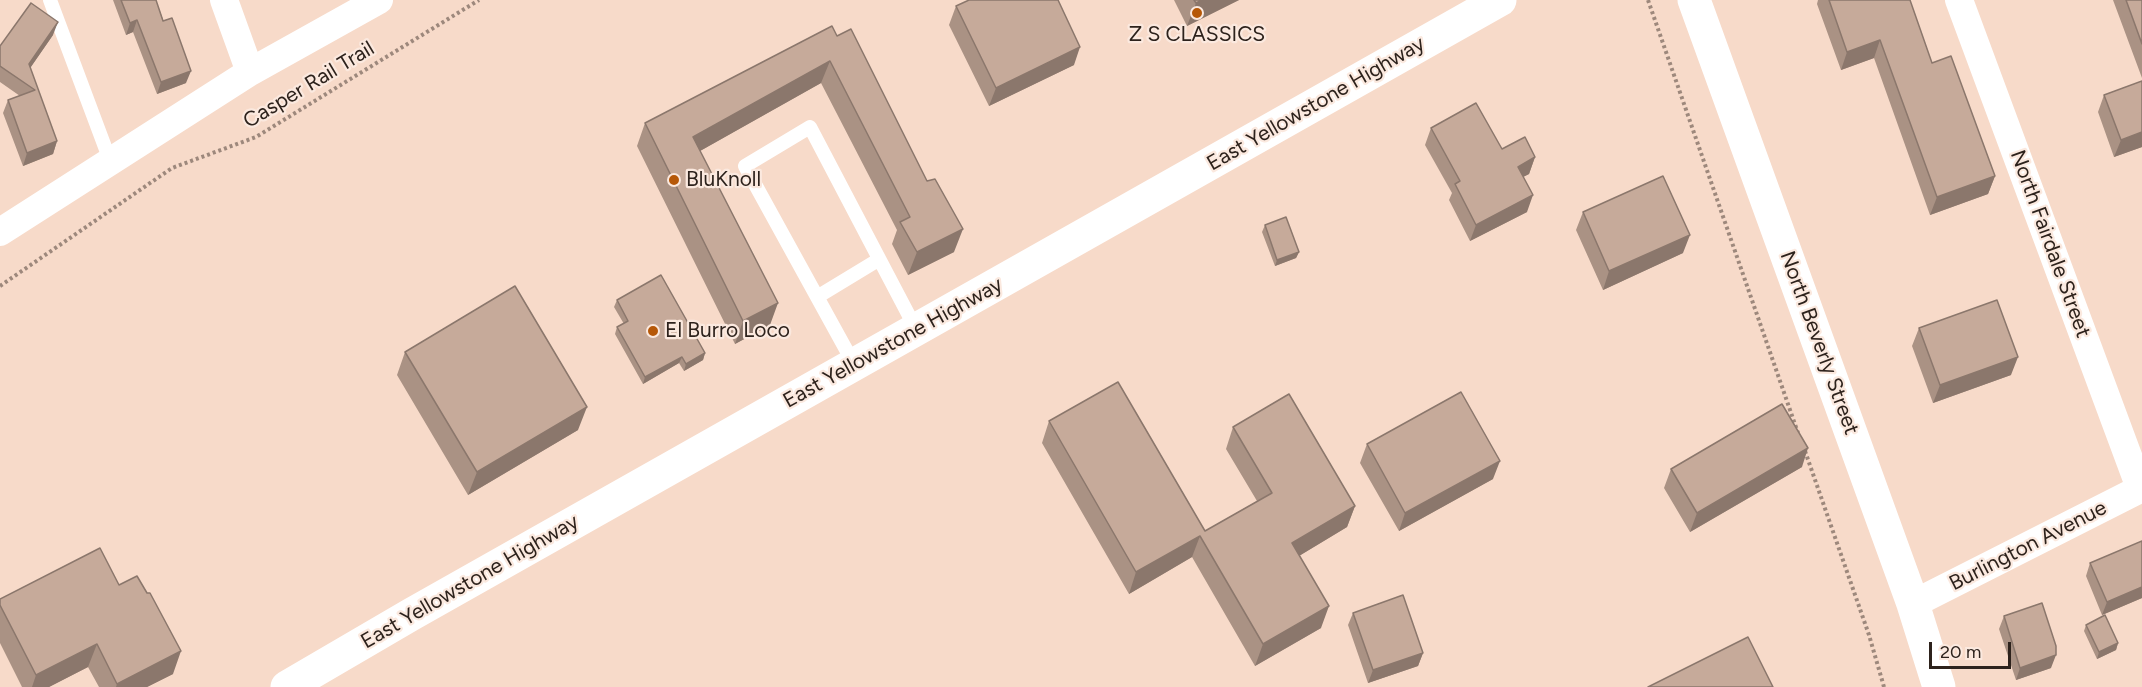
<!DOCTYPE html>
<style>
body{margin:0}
#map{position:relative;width:2142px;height:687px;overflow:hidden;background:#f7dac9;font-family:Figtree,sans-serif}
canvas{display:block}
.scale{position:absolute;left:1929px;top:642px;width:82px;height:27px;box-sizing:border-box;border:3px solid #2d221c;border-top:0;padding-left:8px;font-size:18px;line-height:21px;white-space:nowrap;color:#2d221c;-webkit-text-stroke:4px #fbe9df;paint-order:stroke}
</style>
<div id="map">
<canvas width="2142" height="687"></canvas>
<div class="scale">20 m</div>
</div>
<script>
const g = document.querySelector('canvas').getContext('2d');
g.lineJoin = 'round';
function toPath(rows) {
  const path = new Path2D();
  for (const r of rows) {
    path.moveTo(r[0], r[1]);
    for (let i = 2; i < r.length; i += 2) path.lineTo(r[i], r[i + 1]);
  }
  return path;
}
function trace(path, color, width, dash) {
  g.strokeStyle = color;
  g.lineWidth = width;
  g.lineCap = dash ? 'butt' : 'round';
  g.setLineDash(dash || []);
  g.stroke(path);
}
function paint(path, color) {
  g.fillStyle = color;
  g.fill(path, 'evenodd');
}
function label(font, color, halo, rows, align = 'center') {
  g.font = font + ' Figtree,sans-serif';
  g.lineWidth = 4.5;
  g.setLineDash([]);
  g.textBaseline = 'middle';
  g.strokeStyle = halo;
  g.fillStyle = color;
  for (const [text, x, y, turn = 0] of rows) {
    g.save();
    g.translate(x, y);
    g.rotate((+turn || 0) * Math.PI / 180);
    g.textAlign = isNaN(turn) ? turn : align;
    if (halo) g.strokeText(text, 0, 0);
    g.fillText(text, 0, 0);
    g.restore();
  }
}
trace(toPath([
 [1648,0,1798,433],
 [0,286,172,168,256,137,479,0],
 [1805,451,1869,635,1884,687]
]), '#9d887c', 4, [3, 3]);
trace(toPath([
 [50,0,111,163],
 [817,297,878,260],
 [854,364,745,166,810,127,916,329]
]), '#fff', 14);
trace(toPath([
 [224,0,250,72],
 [1959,0,2140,488],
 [0,232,250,72,379,0],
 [1913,604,2142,488]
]), '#fff', 28);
trace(toPath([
 [1694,0,1913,604,1939,687],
 [287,687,412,614,1500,0]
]), '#fff', 33);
paint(toPath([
 [113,0,156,0,186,83,157,94,133,32,126,35],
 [1174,0,1239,0,1187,26],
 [1818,0,1910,0,1932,63,1995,176,1988,194,1930,215,1874,58,1841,70,1817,4],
 [2113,0,2142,0,2142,78],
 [956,6,1074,65,989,106,949,25],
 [53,35,30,68,57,141,53,154,23,166,3,113,8,100,20,96,0,82,0,46],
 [837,36,954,252,908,275,892,244,897,230,821,83,700,151,770,325,735,344,637,146,645,123],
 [2142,81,2142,147,2114,157,2098,112,2104,95],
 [1431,128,1502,149,1535,157,1529,174,1523,177,1527,212,1470,241,1449,200,1452,193,1425,145],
 [1583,212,1683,253,1603,290,1576,230],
 [1265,225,1299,252,1296,258,1275,266,1262,232],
 [617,300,705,353,703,360,684,371,679,363,643,384,615,334,617,327,624,324,614,307],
 [1919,328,2011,375,1933,403,1912,346],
 [405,352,578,430,468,495,397,375],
 [1049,421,1205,531,1257,501,1226,449,1233,427,1355,506,1347,527,1299,556,1321,628,1255,666,1192,557,1129,594,1042,443],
 [1367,444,1493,479,1399,531,1360,463],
 [1802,467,1690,532,1664,488,1671,469],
 [2142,541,2142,598,2102,615,2086,576,2090,563],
 [119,585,173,674,147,687,99,687,88,667,49,687,22,687,0,643,0,599],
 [1353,613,1423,653,1418,666,1368,683,1348,625],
 [2004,616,2051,668,2016,680,1999,629],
 [2086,625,2118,643,2116,650,2097,659,2084,631]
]), '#aa9284');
paint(toPath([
 [1202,0,1239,0,1187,26,1196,3],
 [137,20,133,32,126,35,130,23],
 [58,22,53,35,24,77,29,64],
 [1880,40,1874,58,1841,70,1847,52],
 [1080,47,1074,65,989,106,996,88],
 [830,61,821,83,684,160,693,137],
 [191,71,186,83,157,94,161,82],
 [2142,132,2142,147,2114,157,2121,140],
 [57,141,53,154,23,166,27,153],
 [1535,157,1529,174,1511,183,1518,167],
 [1995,176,1988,194,1930,215,1937,197],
 [1533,195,1527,212,1470,241,1476,225],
 [963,229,954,252,908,275,917,252],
 [1690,235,1683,253,1603,290,1609,271],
 [1299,252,1296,258,1275,266,1277,260],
 [778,303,770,325,735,344,743,321],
 [705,353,703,360,684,371,686,364],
 [682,357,679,363,643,384,645,377],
 [2018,357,2011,375,1933,403,1940,385],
 [587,407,578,430,468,495,477,472],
 [1808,448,1802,467,1690,532,1697,513],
 [1500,461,1493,479,1399,531,1405,513],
 [1355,506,1347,527,1284,565,1292,543],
 [1200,536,1192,557,1129,594,1136,572],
 [2142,587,2142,598,2102,615,2107,602],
 [1329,606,1321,628,1255,666,1263,644],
 [2118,643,2116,650,2097,659,2099,652],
 [97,644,88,667,49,687,32,687,36,675],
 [181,651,173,674,147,687,116,687,117,684],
 [1423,653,1418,666,1368,683,1373,670],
 [2056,655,2051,668,2016,680,2020,668]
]), '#8b776c');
const building = toPath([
 [121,0,156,0,163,21,172,18,191,71,161,82,137,20,130,23,121,0],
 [969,0,1058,0,1080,47,996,88,956,6,969,0],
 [1194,0,1202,0,1196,3,1194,0],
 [1829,0,1910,0,1932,63,1951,56,1995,176,1937,197,1880,40,1847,52,1829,0],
 [2126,0,2142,0,2142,44,2126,0],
 [31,3,58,22,29,64,57,141,27,153,8,100,35,90,0,66,0,46,31,3],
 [832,26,837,36,851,29,927,181,935,179,963,229,917,252,900,222,910,217,830,61,693,137,778,303,743,321,645,123,832,26],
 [2142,81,2142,132,2121,140,2104,95,2142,81],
 [1476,103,1502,149,1525,137,1535,157,1518,167,1533,195,1476,225,1455,184,1460,181,1431,128,1476,103],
 [1663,176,1690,235,1609,271,1583,212,1663,176],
 [1286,217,1299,252,1277,260,1265,225,1286,217],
 [661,275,705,353,686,364,682,357,645,377,617,327,628,321,617,300,661,275],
 [515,286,587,407,477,472,405,352,515,286],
 [1997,300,2018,357,1940,385,1919,328,1997,300],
 [1118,382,1205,531,1272,493,1233,427,1289,394,1355,506,1292,543,1329,606,1263,644,1200,536,1136,572,1049,421,1118,382],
 [1461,392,1500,461,1405,513,1367,444,1461,392],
 [1782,404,1808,448,1697,513,1671,469,1782,404],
 [2142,541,2142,587,2107,602,2090,563,2142,541],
 [100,548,119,585,137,576,147,593,150,593,181,651,117,684,97,644,36,675,0,605,0,599,100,548],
 [1403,595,1423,653,1373,670,1353,613,1403,595],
 [2042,603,2056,646,2056,655,2020,668,2004,616,2042,603],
 [2105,615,2118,643,2099,652,2086,625,2105,615],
 [1748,637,1773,687,1648,687,1748,637]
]);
paint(building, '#c6aa9a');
trace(building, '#8b776c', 1.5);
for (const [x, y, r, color] of [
 [1197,13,6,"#b65808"],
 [674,180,6,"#b65808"],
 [653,331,6,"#b65808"]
]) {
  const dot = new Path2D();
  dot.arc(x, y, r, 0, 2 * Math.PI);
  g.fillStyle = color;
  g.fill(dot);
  trace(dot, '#fbe9df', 2);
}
label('21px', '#2d221c', '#fbe9df', [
 ["Z S CLASSICS",1197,35,"center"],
 ["BluKnoll",686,180],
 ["El Burro Loco",665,331]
], 'left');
label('21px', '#2d221c', '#fbe9df', [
 ["Casper Rail Trail",309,85,-31],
 ["East Yellowstone Highway",1316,104,-30],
 ["North Fairdale Street",2050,244,70],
 ["East Yellowstone Highway",893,343,-29],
 ["North Beverly Street",1819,343,70],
 ["Burlington Avenue",2028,546,-27],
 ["East Yellowstone Highway",470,582,-30]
]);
</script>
